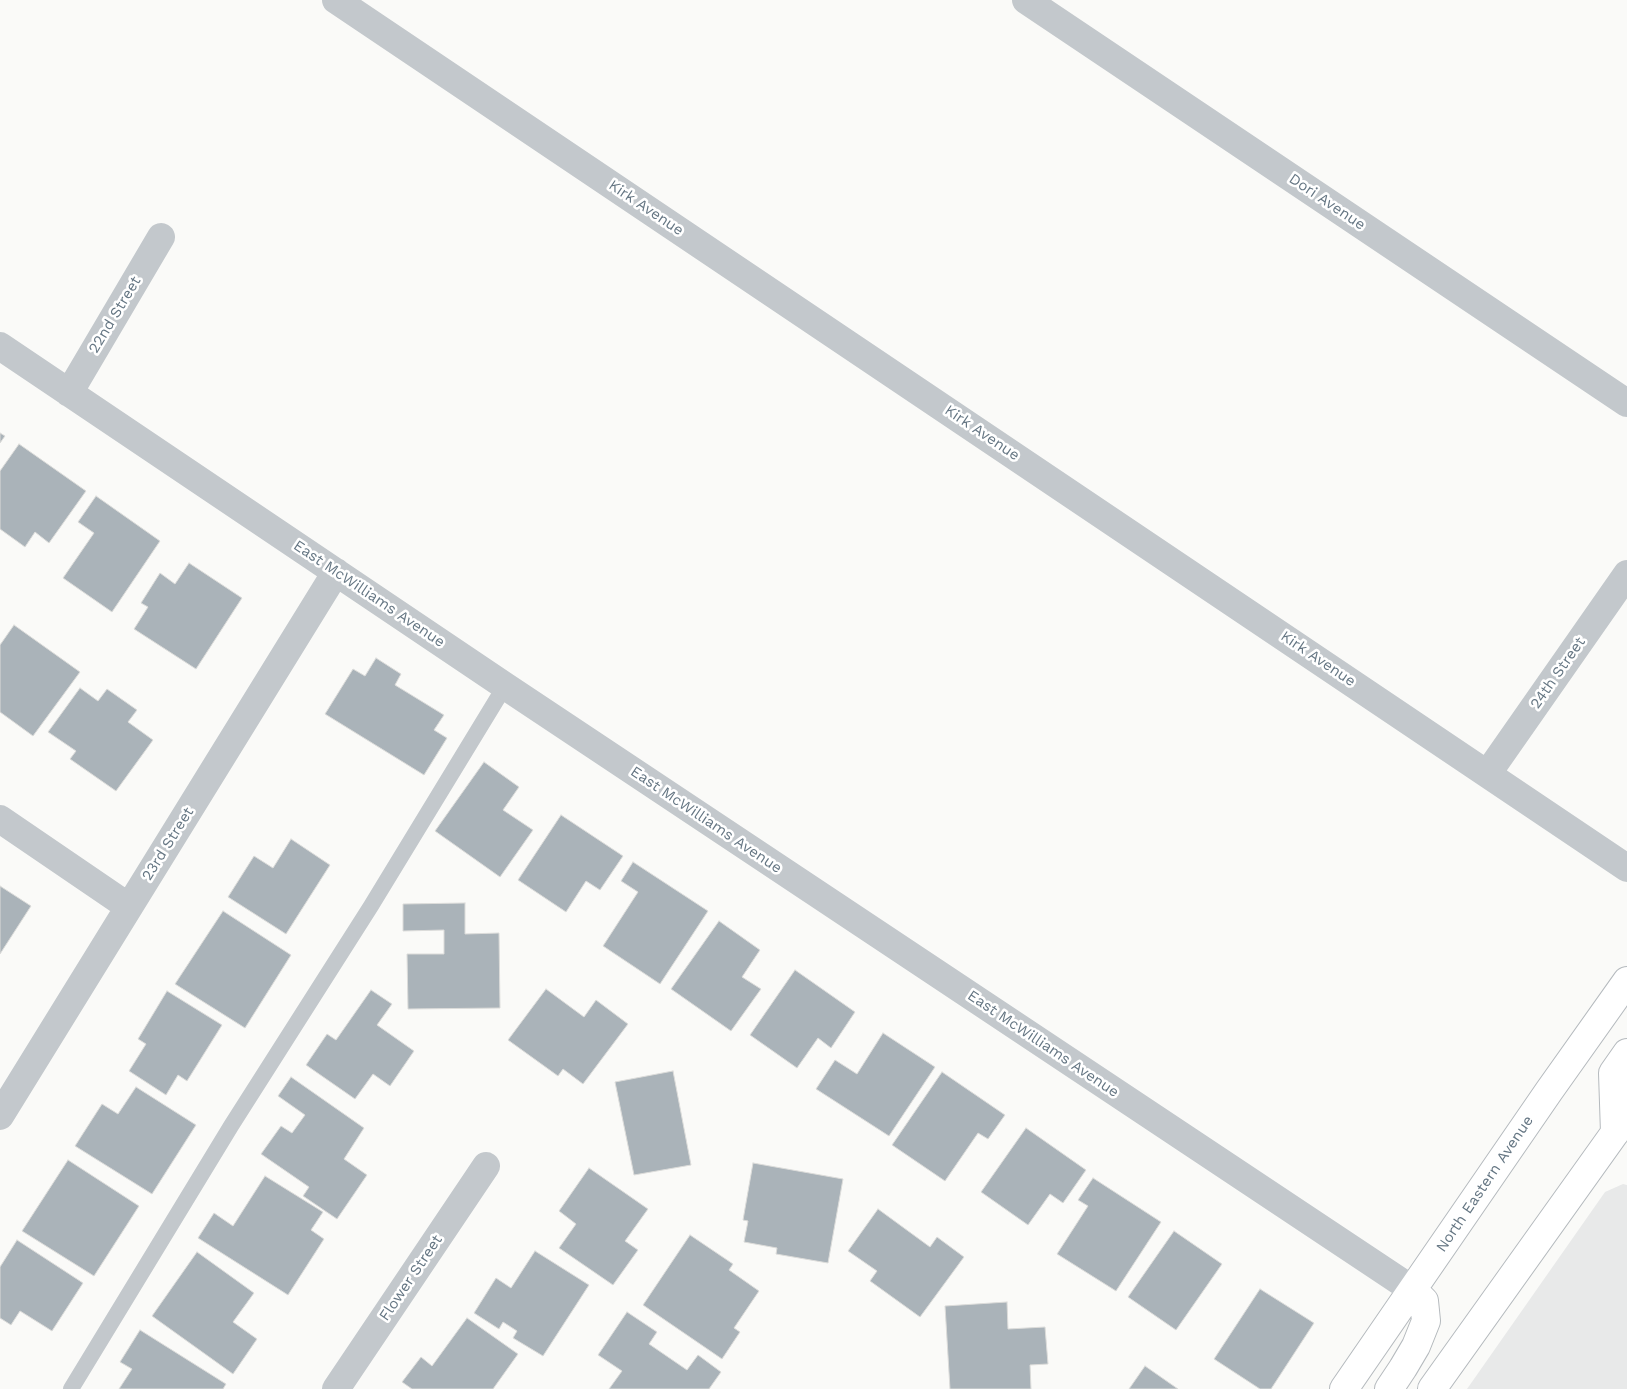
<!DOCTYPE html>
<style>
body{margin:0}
canvas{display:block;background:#fafaf8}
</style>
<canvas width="1627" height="1389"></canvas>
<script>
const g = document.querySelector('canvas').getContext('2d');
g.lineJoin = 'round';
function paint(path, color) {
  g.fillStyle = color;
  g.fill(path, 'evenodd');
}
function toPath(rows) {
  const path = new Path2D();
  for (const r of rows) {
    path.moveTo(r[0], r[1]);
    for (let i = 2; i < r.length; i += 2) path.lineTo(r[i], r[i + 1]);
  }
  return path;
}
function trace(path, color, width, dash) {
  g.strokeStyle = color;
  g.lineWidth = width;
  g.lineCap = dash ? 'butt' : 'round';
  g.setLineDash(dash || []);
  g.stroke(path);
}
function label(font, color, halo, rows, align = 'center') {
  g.font = font + ' "Work Sans",sans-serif';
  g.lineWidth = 5;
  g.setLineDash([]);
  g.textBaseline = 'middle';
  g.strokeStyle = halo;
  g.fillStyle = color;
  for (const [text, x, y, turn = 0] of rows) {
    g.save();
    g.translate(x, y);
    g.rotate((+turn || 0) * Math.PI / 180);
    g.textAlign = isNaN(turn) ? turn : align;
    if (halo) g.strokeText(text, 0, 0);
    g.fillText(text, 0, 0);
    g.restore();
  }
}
paint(toPath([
 [1623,1184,1627,1185,1627,1389,1467,1389,1605,1192]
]), '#e8e9e9');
const building = toPath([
 [0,433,5,436,0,443,0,433],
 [19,444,86,491,49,543,35,532,25,547,0,529,0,471,19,444],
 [96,496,160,541,112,612,63,578,94,533,78,522,96,496],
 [189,563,242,598,196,669,134,629,148,607,141,603,160,573,175,584,189,563],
 [14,625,80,672,33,736,0,712,0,645,14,625],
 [376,658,401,674,395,685,444,715,434,730,447,738,424,775,325,714,353,669,365,676,376,658],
 [80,688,98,701,107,689,137,710,128,722,153,740,116,791,70,759,76,751,48,732,80,688],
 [484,762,519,787,503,810,533,830,500,877,435,831,484,762],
 [561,815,623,856,600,890,586,881,566,912,518,880,561,815],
 [291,839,330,865,286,934,228,897,254,856,273,868,291,839],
 [633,862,708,911,660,984,603,946,638,892,621,881,633,862],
 [0,886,31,906,0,954,0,886],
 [465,903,465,934,499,933,500,1008,408,1009,407,954,444,954,444,930,403,931,403,904,465,903],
 [223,911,291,955,245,1028,175,984,223,911],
 [719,921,760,950,742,977,761,989,731,1031,671,989,719,921],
 [795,970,855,1012,831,1048,818,1038,797,1068,750,1035,795,970],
 [546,989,584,1017,596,1000,628,1024,583,1084,563,1069,558,1076,508,1040,546,989],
 [371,990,392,1004,377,1025,414,1051,390,1086,373,1074,355,1099,306,1065,327,1034,336,1040,371,990],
 [167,991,222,1025,187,1081,178,1075,166,1095,129,1071,146,1044,138,1039,167,991],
 [883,1033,935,1067,889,1136,816,1089,835,1060,857,1074,883,1033],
 [673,1071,691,1165,634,1175,615,1082,673,1071],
 [942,1072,1005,1115,988,1139,978,1133,945,1181,892,1145,942,1072],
 [291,1077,364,1128,344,1159,367,1175,337,1219,303,1196,309,1187,261,1154,281,1126,292,1133,305,1115,278,1096,291,1077],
 [136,1087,196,1125,152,1194,75,1146,102,1104,118,1114,136,1087],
 [1026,1128,1086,1170,1063,1203,1050,1194,1028,1225,981,1192,1026,1128],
 [68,1160,139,1206,94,1276,22,1231,68,1160],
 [753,1163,843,1179,828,1263,776,1254,777,1248,744,1242,748,1221,743,1220,753,1163],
 [589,1168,648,1209,625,1241,638,1250,613,1285,559,1248,576,1224,559,1211,589,1168],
 [265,1176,323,1212,311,1230,324,1239,288,1295,198,1238,214,1213,233,1226,265,1176],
 [1093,1178,1161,1222,1116,1291,1057,1254,1088,1206,1078,1200,1093,1178],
 [878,1209,930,1247,937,1237,964,1257,920,1317,870,1281,877,1271,848,1251,878,1209],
 [1174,1231,1222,1264,1176,1330,1128,1297,1174,1231],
 [690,1235,733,1264,729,1270,759,1291,734,1328,740,1332,722,1359,643,1305,690,1235],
 [17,1240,83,1283,52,1331,20,1311,11,1325,0,1318,0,1267,17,1240],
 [535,1251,589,1285,543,1356,513,1338,517,1331,503,1322,499,1329,474,1313,496,1278,511,1288,535,1251],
 [197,1252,254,1293,233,1322,257,1339,233,1374,152,1316,197,1252],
 [1260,1289,1314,1323,1271,1389,1260,1389,1214,1359,1260,1289],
 [1007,1302,1008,1329,1045,1327,1048,1364,1030,1365,1031,1389,950,1389,945,1306,1007,1302],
 [627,1312,657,1332,649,1344,687,1370,698,1355,721,1372,709,1389,609,1389,622,1371,598,1355,627,1312],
 [467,1318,518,1354,493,1389,412,1389,402,1382,421,1357,432,1366,467,1318],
 [140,1330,226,1384,223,1389,119,1389,132,1369,120,1362,140,1330],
 [1145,1366,1178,1389,1129,1389,1145,1366]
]);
paint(building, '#aab3b9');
trace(building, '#dcdcda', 1);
const primary = toPath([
 [1615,1133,1613,1073,1627,1053],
 [1344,1389,1549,1091,1627,981],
 [1389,1389,1403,1368,1416,1346,1426,1321,1424,1301,1413,1290],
 [1432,1389,1627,1116]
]);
trace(primary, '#b5babe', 30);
trace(toPath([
 [71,1389,231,1126,371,906,505,686]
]), '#c3c8cc', 16);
trace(toPath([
 [336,0,1627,868],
 [1026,0,1627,403],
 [0,346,505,686,1413,1290],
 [69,393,161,237],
 [1488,773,1627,574],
 [0,819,129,907],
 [0,1116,336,572],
 [336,1389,486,1166]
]), '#c3c8cc', 28);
trace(primary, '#fff', 28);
label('15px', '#657683', '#fff', [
 ["Dori Avenue",1327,202,34],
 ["Kirk Avenue",646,208,34],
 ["22nd Street",115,315,-59],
 ["Kirk Avenue",982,433,34],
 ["East McWilliams Avenue",369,594,34],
 ["Kirk Avenue",1318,659,34],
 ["24th Street",1558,673,-55],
 ["East McWilliams Avenue",706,820,34],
 ["23rd Street",168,844,-58],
 ["East McWilliams Avenue",1043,1044,34],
 ["North Eastern Avenue",1485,1184,-56],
 ["Flower Street",411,1278,-56]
]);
</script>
